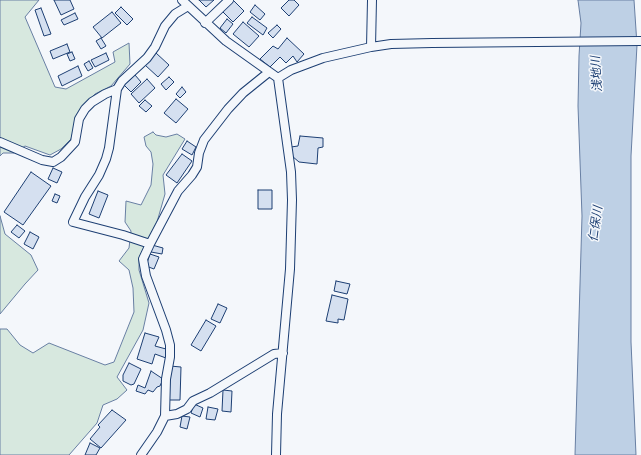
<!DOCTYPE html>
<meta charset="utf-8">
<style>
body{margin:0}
canvas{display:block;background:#f4f7fb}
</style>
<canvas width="641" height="455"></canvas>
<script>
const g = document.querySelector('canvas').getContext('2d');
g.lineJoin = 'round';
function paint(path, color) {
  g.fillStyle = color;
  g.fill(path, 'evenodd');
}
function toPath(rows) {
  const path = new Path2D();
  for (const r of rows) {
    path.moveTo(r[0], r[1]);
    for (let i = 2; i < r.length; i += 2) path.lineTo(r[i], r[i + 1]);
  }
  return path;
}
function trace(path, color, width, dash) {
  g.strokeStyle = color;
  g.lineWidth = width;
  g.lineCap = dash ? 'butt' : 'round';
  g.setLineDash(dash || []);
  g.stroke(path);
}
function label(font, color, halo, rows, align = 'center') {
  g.font = font + ' "Fira Sans","Noto Sans JP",sans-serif';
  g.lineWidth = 3;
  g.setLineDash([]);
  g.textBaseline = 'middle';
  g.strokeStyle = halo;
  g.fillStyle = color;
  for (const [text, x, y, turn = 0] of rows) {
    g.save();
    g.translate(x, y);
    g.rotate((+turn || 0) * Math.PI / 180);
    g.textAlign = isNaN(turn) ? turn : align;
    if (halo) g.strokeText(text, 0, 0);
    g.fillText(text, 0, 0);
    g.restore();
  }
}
const green = toPath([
 [0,0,39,0,25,17,55,87,66,89,115,62,113,52,129,43,130,64,111,86,95,94,79,111,71,139,61,149,50,155,25,146,14,153,3,153,0,156,0,0],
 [153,132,156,135,166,137,177,134,185,139,163,175,165,194,157,222,139,258,139,270,149,303,143,330,117,377,127,390,117,399,103,405,97,423,69,455,0,455,0,329,7,329,20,345,33,353,49,343,105,365,114,362,134,312,133,288,129,270,119,261,129,248,131,231,125,222,126,201,141,205,151,185,153,164,151,152,146,146,144,137,153,132],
 [0,216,5,234,31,255,38,270,25,284,0,314,0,216]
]);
paint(green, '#d7e8df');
trace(green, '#687fa3', 1);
const water = toPath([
 [578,0,634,0,637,45,631,156,631,342,636,455,575,455,582,216,578,106,579,56,581,23,578,0]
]);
paint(water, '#bed0e5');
trace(water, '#687fa3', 1);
const building = toPath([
 [54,0,70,0,74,9,61,15,54,0],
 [199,0,214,0,206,7,199,0],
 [233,0,244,11,233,22,222,11,233,0],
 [289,0,294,0,299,5,289,16,281,8,289,0],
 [255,5,265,14,260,20,250,12,255,5],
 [121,7,133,19,127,25,115,13,121,7],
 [41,8,51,34,44,36,35,10,41,8],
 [112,12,121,23,102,38,93,27,112,12],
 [75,13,78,19,64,25,61,20,75,13],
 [252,17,267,28,263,35,247,23,252,17],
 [227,19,233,24,226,33,220,28,227,19],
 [243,22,259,36,249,47,233,34,243,22],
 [277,25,281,29,273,38,268,33,277,25],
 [101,38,106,46,101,49,96,41,101,38],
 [287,38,304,54,297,62,293,56,286,63,280,57,270,67,260,59,273,46,278,49,287,38],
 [67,44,70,52,53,59,50,51,67,44],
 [72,52,75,59,70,61,67,54,72,52],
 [106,53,109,60,95,67,91,60,106,53],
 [156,53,169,65,158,77,145,65,156,53],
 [89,61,93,68,88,71,84,64,89,61],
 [78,66,82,76,62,86,58,76,78,66],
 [135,75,141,82,131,92,124,85,135,75],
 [169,77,174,82,166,90,161,84,169,77],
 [147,79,155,88,139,103,131,94,147,79],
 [182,87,186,92,180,98,176,94,182,87],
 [176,99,188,109,176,123,164,113,176,99],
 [145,100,152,106,146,112,139,106,145,100],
 [300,136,323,138,323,147,318,148,317,164,299,162,292,156,291,147,298,146,300,136],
 [187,141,196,147,192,155,182,149,187,141],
 [182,154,192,161,177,183,166,175,182,154],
 [53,168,62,172,57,183,48,179,53,168],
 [31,172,51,186,23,225,4,212,31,172],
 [258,190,272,190,272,209,258,209,258,190],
 [98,191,108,195,99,218,89,214,98,191],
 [55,194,60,196,57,203,52,201,55,194],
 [17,225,25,231,19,238,11,232,17,225],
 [30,232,39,237,33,249,24,244,30,232],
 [152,245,163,248,162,254,151,252,152,245],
 [150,254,159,257,154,269,146,266,150,254],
 [336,281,350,284,347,294,334,291,336,281],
 [332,295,348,299,344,320,338,319,338,323,326,321,332,295],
 [218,304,227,308,220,323,211,319,218,304],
 [206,320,216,326,201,351,191,345,206,320],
 [145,333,159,337,155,346,166,349,166,358,155,354,152,364,137,359,145,333],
 [129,363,141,369,134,384,131,385,123,381,123,375,129,363],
 [170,366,181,367,180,400,168,400,170,366],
 [151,371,163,379,160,386,157,387,153,392,148,390,145,394,136,391,138,385,145,388,151,371],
 [223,390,232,391,231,412,222,411,223,390],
 [194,404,203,408,200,417,191,413,194,404],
 [208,407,218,409,215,420,206,419,208,407],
 [112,410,126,420,101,448,90,439,100,427,98,425,112,410],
 [182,416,190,417,187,429,180,427,182,416],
 [90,443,100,448,96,455,85,455,90,443]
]);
paint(building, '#d5e0f0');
trace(building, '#1d3f73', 1);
const minor = toPath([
 [182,0,226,41,278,78,291,172,292,200,290,269,277,414,276,455],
 [205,23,229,0],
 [371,47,372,0],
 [278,78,291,70,323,58,371,47,391,44,432,43,641,41],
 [0,142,42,160,53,162,61,157,75,142,79,119,85,109,92,102,105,94,117,89],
 [150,244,123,235,73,222,85,197,99,175,106,159,109,148,117,89,122,81,147,58,155,47,165,26,175,14,188,6],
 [165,416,177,414,187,409,193,401,210,393,274,354,283,353],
 [141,455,157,432,165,416,166,379,170,357,170,345,166,330,146,276,143,259,150,244,178,191,192,175,197,167,199,153,204,140,228,109,243,93,269,72]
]);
trace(minor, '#1d3f73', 10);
trace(minor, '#f4f7fb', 8);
label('italic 12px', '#1d3f73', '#f4f7fb', [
 ["浅地川",597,74,-94],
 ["仁保川",596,224,-82]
]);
</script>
